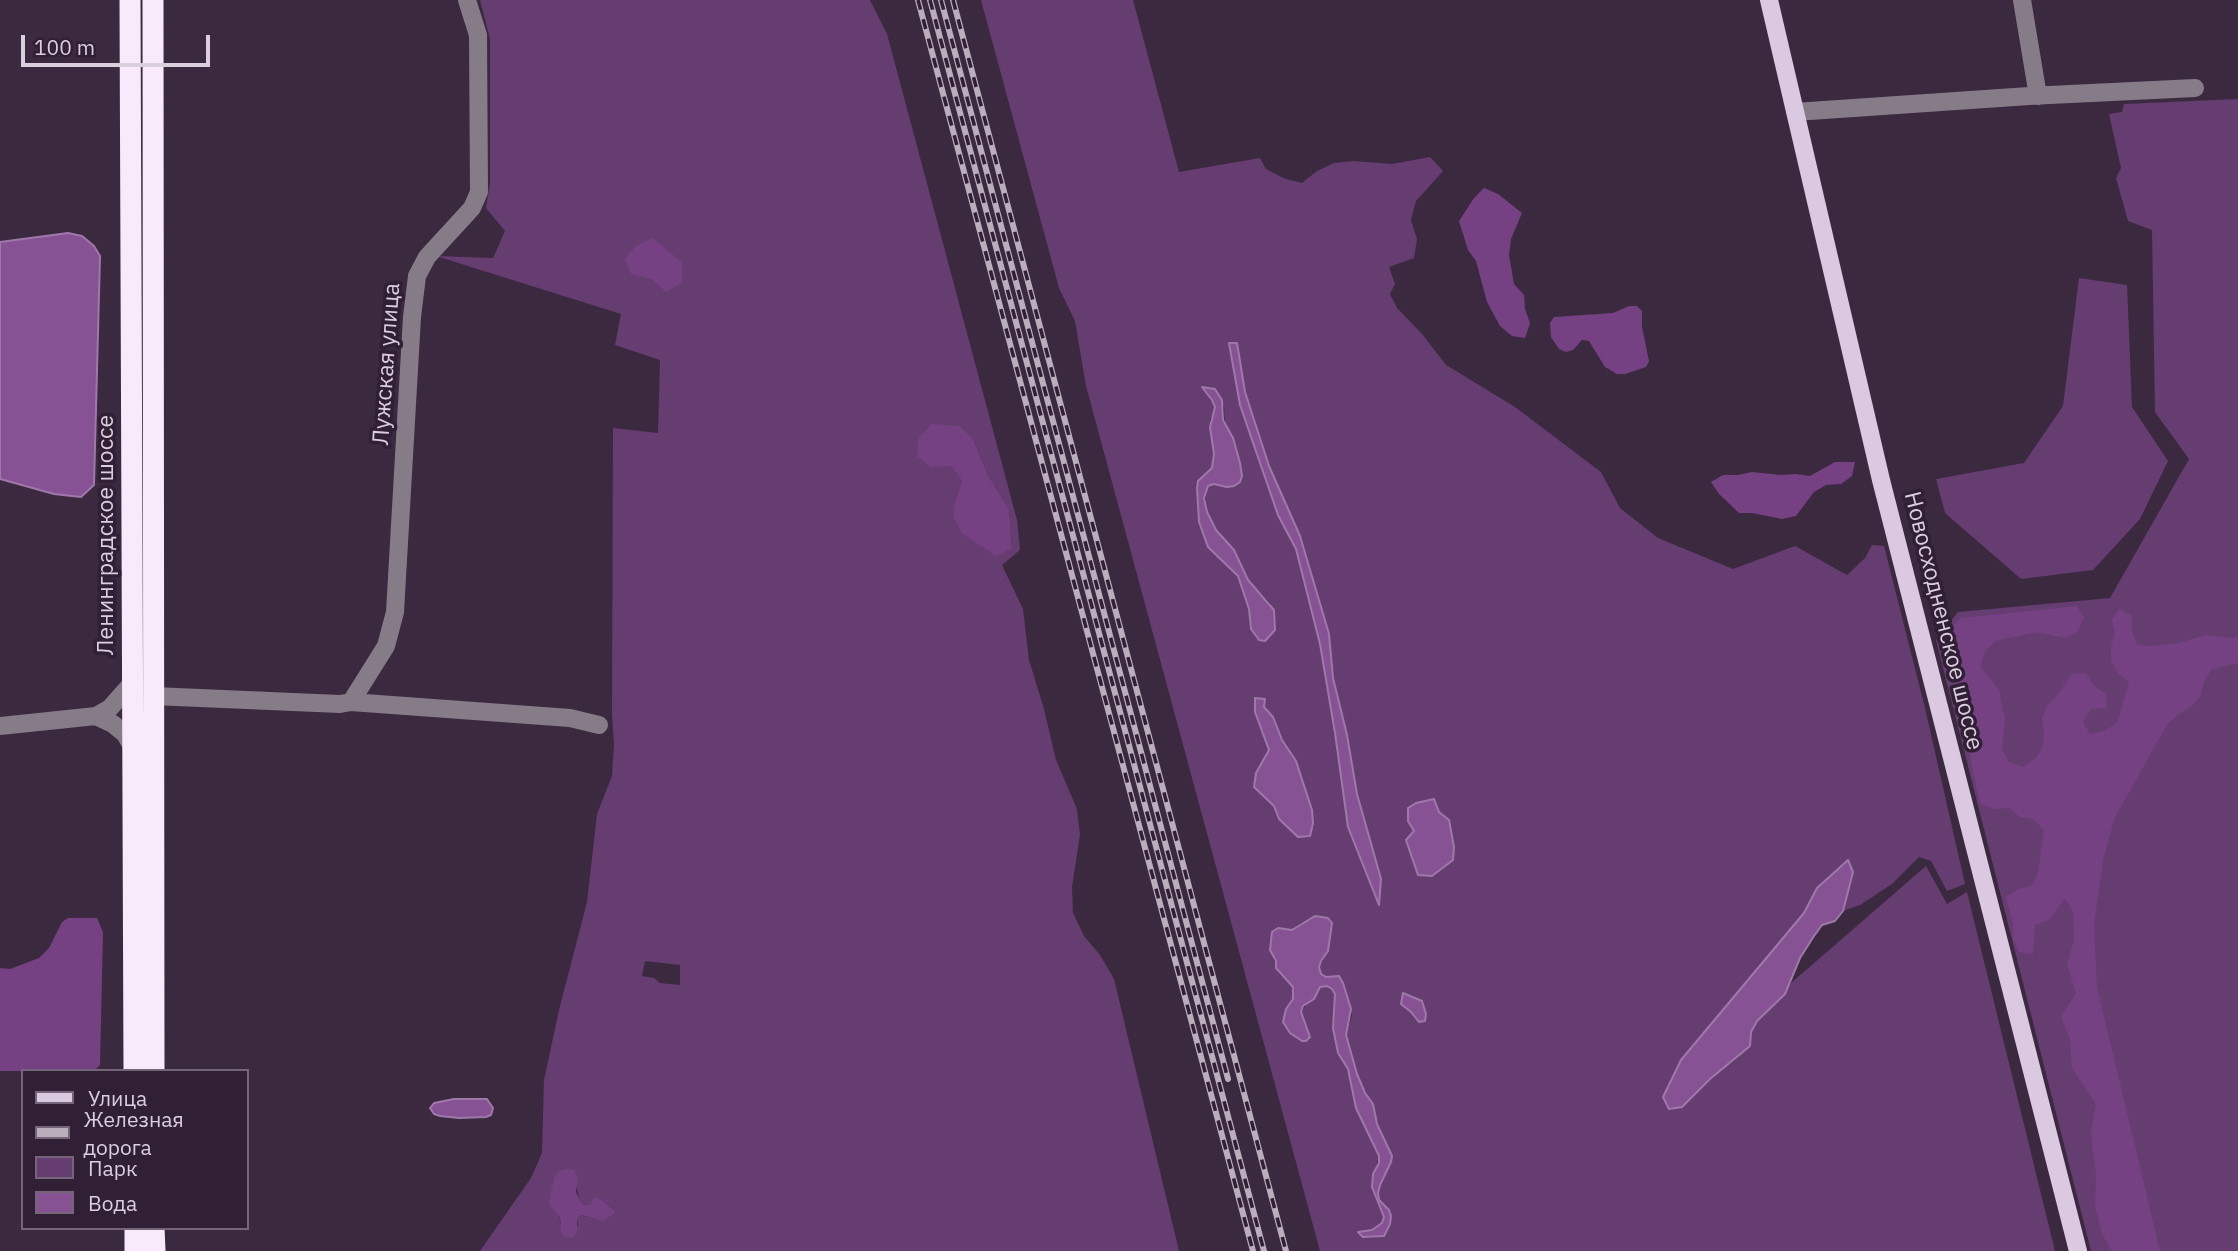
<!DOCTYPE html>
<meta charset="utf-8">
<style>
body{margin:0}
#map{position:relative;width:2238px;height:1251px;overflow:hidden;background:#3b2940;font-family:"IBM Plex Sans",sans-serif}
canvas{display:block}
.legend{position:absolute;left:21px;top:1069px;width:228px;height:161px;box-sizing:border-box;background:#311f35;border:2px solid #756578;margin:0;padding:9px 12px;list-style:none;font-size:21px;color:#dacfdd}
.legend li{display:flex;align-items:center;gap:14px;height:35px}
.legend b{width:35px;border:2px solid #756578}
.scale{position:absolute;left:21px;top:35px;width:189px;height:32px;box-sizing:border-box;border:4px solid #dacfdd;border-top:0;padding-left:9px;font-size:21px;line-height:24px;white-space:nowrap;color:#dacfdd;-webkit-text-stroke:5px #311f35;paint-order:stroke}
</style>
<div id="map">
<canvas width="2238" height="1251"></canvas>
<ul class="legend">
<li><b style="height:9px;background:#dbc8e1"></b>Улица</li>
<li><b style="height:9px;background:#baaebd"></b>Железная дорога</li>
<li><b style="height:19px;background:#663d71"></b>Парк</li>
<li><b style="height:19px;background:#865294"></b>Вода</li>
</ul>
<div class="scale">100 m</div>
</div>
<script>
const g = document.querySelector('canvas').getContext('2d');
g.lineJoin = 'round';
function paint(path, color) {
  g.fillStyle = color;
  g.fill(path, 'evenodd');
}
function toPath(rows) {
  const path = new Path2D();
  for (const r of rows) {
    path.moveTo(r[0], r[1]);
    for (let i = 2; i < r.length; i += 2) path.lineTo(r[i], r[i + 1]);
  }
  return path;
}
function trace(path, color, width, dash) {
  g.strokeStyle = color;
  g.lineWidth = width;
  g.lineCap = dash ? 'butt' : 'round';
  g.setLineDash(dash || []);
  g.stroke(path);
}
function label(font, color, halo, rows, align = 'center') {
  g.font = font + ' "IBM Plex Sans",sans-serif';
  g.lineWidth = 7;
  g.setLineDash([]);
  g.textBaseline = 'middle';
  g.strokeStyle = halo;
  g.fillStyle = color;
  for (const [text, x, y, turn = 0] of rows) {
    g.save();
    g.translate(x, y);
    g.rotate((+turn || 0) * Math.PI / 180);
    g.textAlign = isNaN(turn) ? turn : align;
    if (halo) g.strokeText(text, 0, 0);
    g.fillText(text, 0, 0);
    g.restore();
  }
}
paint(toPath([
 [480,0,870,0,887,34,1017,520,1020,550,1002,565,1023,609,1029,660,1044,709,1056,760,1077,809,1080,835,1072,887,1073,913,1084,936,1100,955,1114,979,1179,1251,480,1251,531,1178,542,1153,544,1080,559,1010,587,902,597,814,612,776,614,744,612,715,613,428,658,433,660,360,615,345,621,314,436,256,493,258,505,231,486,208,490,183,490,39],
 [973,439,988,475,1009,509,1012,548,956,498,962,481,951,466],
 [645,961,680,965,680,985,660,983,654,978,642,976],
 [576,1184,579,1199,584,1205,591,1204,593,1198,601,1199,616,1212,596,1219,582,1215,577,1219,578,1226,560,1224,560,1218,549,1200,551,1193],
 [981,0,1133,0,1179,172,1260,158,1266,169,1283,178,1302,183,1317,171,1334,163,1353,161,1392,164,1430,157,1443,171,1416,201,1411,220,1417,239,1414,258,1389,267,1395,284,1390,294,1397,308,1423,335,1446,365,1515,407,1601,472,1620,508,1658,538,1733,569,1795,546,1847,575,1865,558,1872,545,1884,546,1925,708,1965,884,1947,891,1931,861,1919,857,1892,884,1860,905,1843,911,1853,872,1847,860,1817,888,1804,913,1682,1060,1676,1073,1682,1107,1710,1079,1750,1046,1751,1032,1757,1021,1785,994,1791,983,1926,866,1947,904,1967,892,2055,1251,1320,1251,1086,386,1075,321,1059,288],
 [1229,343,1237,344,1245,392,1269,466,1300,536,1329,634,1333,678,1347,735,1357,794,1381,879,1379,903,1348,827,1335,733,1320,644,1296,549,1278,515,1240,405],
 [1203,387,1211,387,1224,407,1225,427,1233,438,1214,484,1208,486,1205,492,1207,512,1216,530,1234,550,1248,580,1271,604,1251,629,1249,609,1238,576,1208,547,1199,522,1203,477,1212,468,1214,454,1210,420,1215,407],
 [1264,699,1264,707,1273,717,1282,740,1296,761,1312,810,1279,819,1274,806,1254,787,1256,773,1270,750,1255,712],
 [1414,831,1453,860,1432,876,1418,875,1406,840],
 [1303,922,1330,930,1328,951,1319,967,1321,974,1326,977,1333,976,1345,989,1352,1015,1346,1035,1357,1074,1365,1093,1373,1104,1377,1124,1389,1149,1391,1163,1380,1185,1378,1193,1379,1200,1389,1210,1384,1236,1370,1238,1359,1232,1372,1230,1382,1223,1384,1217,1372,1187,1379,1156,1353,1095,1348,1069,1342,1059,1333,1028,1335,994,1332,988,1327,986,1320,987,1301,1012,1310,1037,1306,1041,1296,1037,1286,1009,1293,999,1293,987,1279,973,1270,950,1278,928,1292,930],
 [2238,99,2238,1251,2091,1251,1936,640,1958,612,2110,598,2189,459,2155,412,2152,230,2128,221,2116,178,2121,168,2109,114,2122,112,2124,104],
 [2079,278,2127,285,2132,407,2168,461,2140,519,2093,570,2021,579,1945,513,1936,479,2024,463,2063,406]
]), '#663d71');
paint(toPath([
 [1484,188,1498,194,1522,213,1511,239,1509,255,1514,284,1524,295,1525,309,1530,323,1525,338,1512,336,1500,326,1487,302,1476,261,1468,250,1459,221,1474,198],
 [652,238,682,262,682,283,666,292,652,279,631,274,625,259,635,247],
 [1629,306,1637,306,1642,311,1642,327,1649,361,1646,367,1625,374,1617,374,1605,367,1589,341,1582,340,1573,350,1566,352,1559,349,1551,337,1550,323,1554,317,1613,313],
 [932,424,959,426,973,439,988,475,1009,509,1012,548,996,556,962,533,953,517,956,498,962,481,951,466,931,467,917,456,919,437],
 [1835,462,1855,462,1852,476,1841,484,1826,485,1814,492,1796,516,1782,519,1752,513,1739,513,1719,494,1711,482,1723,475,1738,475,1752,472,1781,475,1796,474,1810,476],
 [2077,606,2084,618,2078,631,2065,638,2037,632,1995,641,1985,652,1980,666,1999,690,2005,719,2002,749,2009,762,2023,767,2035,759,2042,748,2044,733,2042,719,2047,706,2056,697,2072,674,2086,673,2094,686,2106,694,2107,708,2091,709,2083,722,2090,734,2104,731,2117,723,2129,682,2118,673,2111,661,2111,647,2115,634,2112,620,2119,609,2132,616,2132,630,2137,645,2150,646,2178,643,2206,635,2234,638,2238,636,2238,663,2212,669,2204,681,2201,695,2191,707,2177,715,2167,725,2115,817,2103,860,2094,925,2097,987,2160,1251,2112,1251,2102,1234,2095,1205,2096,1175,2091,1133,2096,1104,2072,1068,2070,1039,2061,1017,2076,993,2067,965,2074,939,2073,911,2065,898,2049,920,2035,925,2033,954,2019,952,2013,938,2013,924,2006,897,2018,889,2032,886,2038,872,2044,830,2033,819,2020,817,2009,808,1995,809,1981,804,1979,799,1945,640,1950,627,1962,618],
 [68,918,97,918,103,932,100,1065,95,1070,89,1071,0,1071,0,968,10,969,39,958,49,948,62,922],
 [567,1169,574,1170,578,1177,576,1192,579,1199,584,1205,591,1204,593,1197,601,1199,616,1212,603,1221,582,1215,577,1219,577,1233,572,1238,565,1237,561,1232,560,1217,551,1207,549,1200,555,1176,560,1171]
]), '#754182');
const water = toPath([
 [68,233,82,236,94,246,100,256,94,485,81,497,54,494,0,479,0,242,68,233],
 [1229,343,1237,343,1245,392,1269,466,1300,536,1329,634,1333,678,1347,735,1357,794,1381,879,1379,905,1348,827,1335,733,1320,644,1296,549,1278,515,1240,405,1229,343],
 [1202,387,1215,389,1222,400,1223,420,1233,438,1240,463,1242,476,1240,482,1234,486,1227,487,1214,484,1208,486,1204,498,1207,512,1216,530,1234,550,1248,580,1274,610,1275,630,1265,641,1259,640,1251,629,1249,609,1238,576,1208,547,1199,522,1197,488,1198,481,1212,468,1214,454,1210,427,1215,407,1212,400,1202,387],
 [1255,698,1265,699,1264,707,1273,717,1282,740,1296,761,1312,810,1313,823,1310,836,1298,837,1279,819,1274,806,1254,787,1256,773,1269,750,1255,712,1255,698],
 [1434,799,1439,812,1449,820,1454,847,1453,860,1432,876,1418,875,1406,840,1414,831,1408,821,1408,808,1416,803,1434,799],
 [1848,860,1853,872,1843,911,1835,921,1822,925,1814,936,1800,958,1785,994,1757,1021,1751,1032,1750,1046,1710,1079,1682,1107,1669,1109,1663,1097,1681,1060,1804,913,1817,888,1848,860],
 [1315,916,1328,918,1332,923,1328,951,1321,961,1319,967,1321,974,1326,977,1339,976,1343,983,1351,1009,1346,1035,1357,1074,1365,1093,1373,1104,1377,1124,1392,1156,1391,1162,1380,1185,1378,1193,1379,1200,1389,1210,1391,1216,1390,1224,1384,1236,1363,1237,1358,1232,1372,1230,1382,1223,1384,1217,1372,1187,1373,1174,1379,1163,1379,1156,1356,1108,1348,1069,1338,1053,1333,1028,1335,994,1332,989,1327,986,1320,987,1314,999,1303,1006,1301,1012,1310,1037,1306,1041,1302,1041,1290,1033,1283,1022,1286,1009,1293,999,1293,987,1276,968,1276,961,1270,950,1272,932,1278,928,1292,930,1315,916],
 [1403,993,1422,1001,1426,1014,1425,1021,1419,1022,1411,1012,1401,1004,1403,993],
 [454,1099,487,1099,493,1108,491,1115,486,1117,459,1118,440,1116,434,1114,430,1108,434,1103,454,1099]
]);
paint(water, '#865294');
trace(water, '#9f78aa', 2);
trace(toPath([
 [2022,0,2038,96],
 [1795,112,2029,96,2195,88],
 [153,696,340,704,351,702,570,718,599,725],
 [351,702,386,646,395,612,412,317,417,276,427,257,472,208,479,192,478,35,467,0],
 [96,716,113,724,125,734,133,748],
 [0,726,96,716,110,708,133,682]
]), '#867c88', 18);
trace(toPath([
 [1769,0,1881,480,2078,1251]
]), '#dbc8e1', 18);
trace(toPath([
 [130,0,134,1071],
 [153,0,154,1071],
 [135,1228,135,1251],
 [154,1228,155,1251]
]), '#f8e9fb', 21);
const rail = toPath([
 [918,0,1253,1251],
 [930,0,1264,1251],
 [941,0,1228,1079],
 [953,0,1286,1251]
]);
trace(rail, '#baaebd', 6);
trace(rail, '#311f35', 3.5, [10]);
label('23px', '#dacfdd', '#311f35', [
 ["Лужская улица",387,364,-86],
 ["Ленинградское шоссе",106,535,-90],
 ["Новосходненское шоссе",1943,621,76]
]);
</script>
